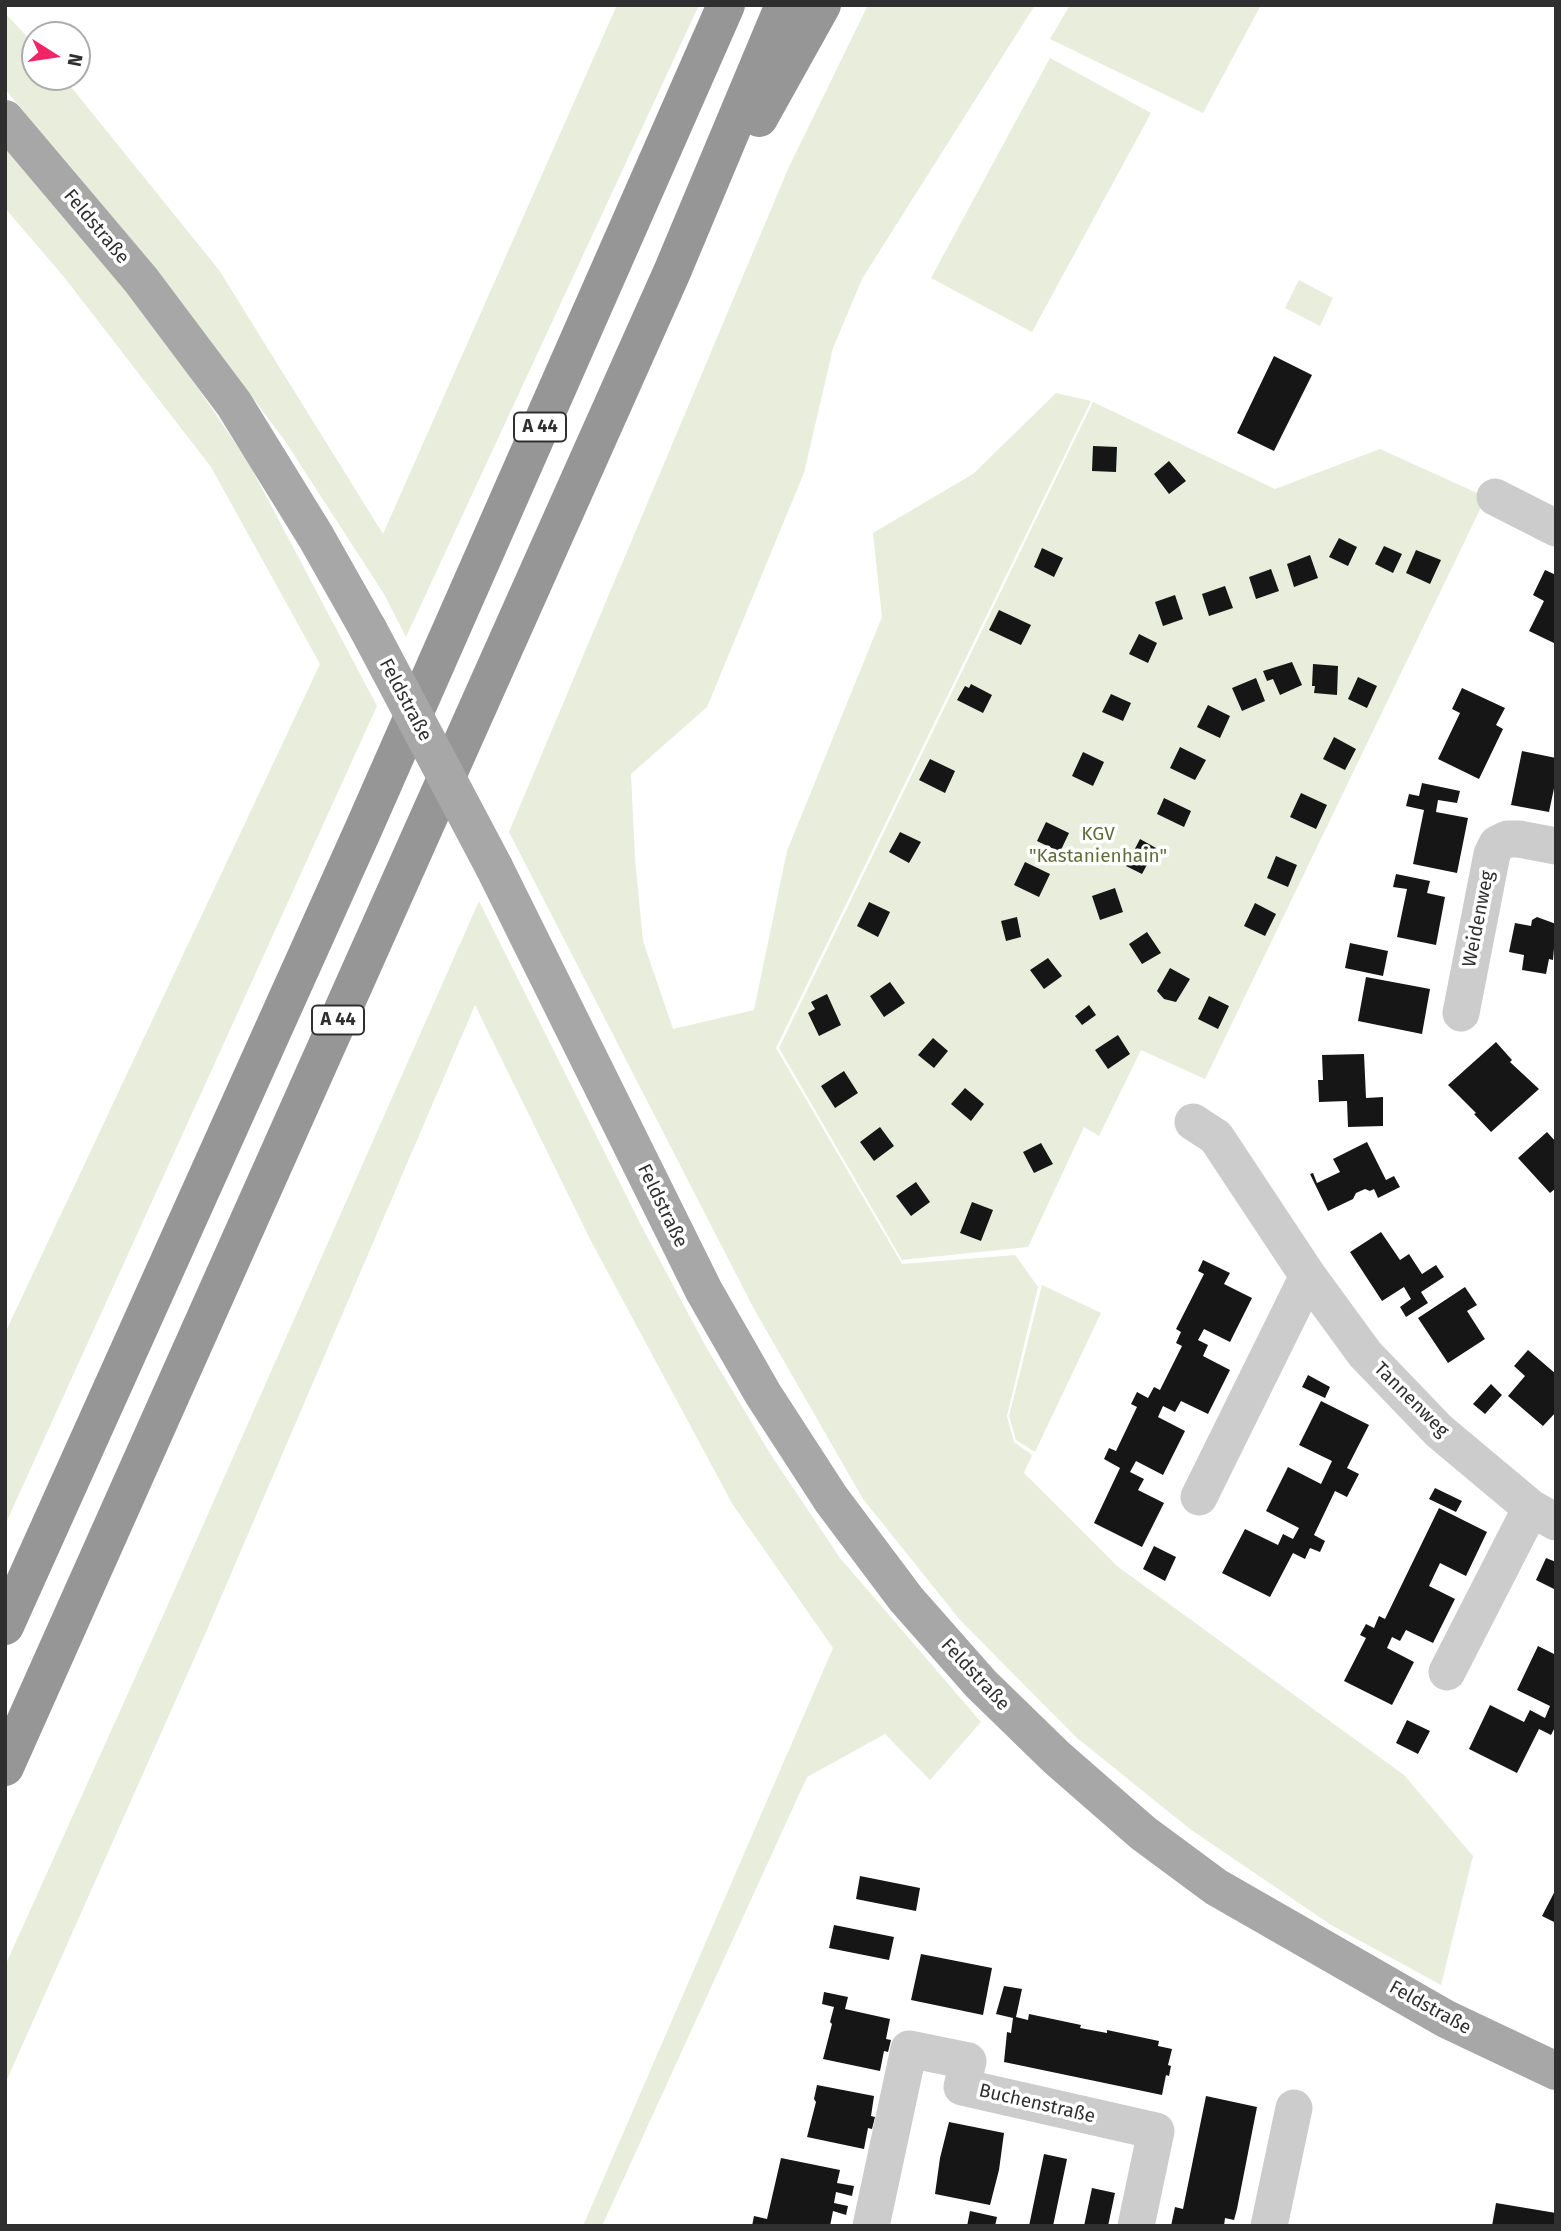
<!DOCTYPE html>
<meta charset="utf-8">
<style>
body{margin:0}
#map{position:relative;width:1561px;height:2231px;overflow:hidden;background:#fff;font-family:"Fira Sans",sans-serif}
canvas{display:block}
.frame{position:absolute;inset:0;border:7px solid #2f2f2f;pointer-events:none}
.north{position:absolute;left:21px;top:21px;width:70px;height:70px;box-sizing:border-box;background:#fff;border:2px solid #acacac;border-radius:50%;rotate:102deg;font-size:19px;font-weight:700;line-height:28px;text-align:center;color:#2f2f2f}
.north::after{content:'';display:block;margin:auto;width:24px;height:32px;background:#f22468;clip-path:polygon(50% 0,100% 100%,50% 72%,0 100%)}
</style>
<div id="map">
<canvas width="1561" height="2231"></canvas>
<div class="frame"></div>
<div class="north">N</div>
</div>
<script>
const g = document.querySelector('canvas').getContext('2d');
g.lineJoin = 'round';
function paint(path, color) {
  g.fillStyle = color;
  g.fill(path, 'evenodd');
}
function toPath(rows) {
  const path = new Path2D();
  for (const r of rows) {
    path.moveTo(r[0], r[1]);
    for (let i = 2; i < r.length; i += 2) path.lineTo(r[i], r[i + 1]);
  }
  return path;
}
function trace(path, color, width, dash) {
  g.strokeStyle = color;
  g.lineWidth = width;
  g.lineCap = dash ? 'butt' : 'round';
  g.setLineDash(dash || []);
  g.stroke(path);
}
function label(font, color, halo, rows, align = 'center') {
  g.font = font + ' "Fira Sans",sans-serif';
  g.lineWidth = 7;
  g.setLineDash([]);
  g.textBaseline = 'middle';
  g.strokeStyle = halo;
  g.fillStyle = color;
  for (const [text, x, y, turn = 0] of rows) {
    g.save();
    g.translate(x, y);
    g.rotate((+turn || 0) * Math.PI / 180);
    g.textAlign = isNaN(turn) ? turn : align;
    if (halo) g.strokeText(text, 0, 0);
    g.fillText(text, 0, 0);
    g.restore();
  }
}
paint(toPath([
 [617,5,699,5,406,637,384,594,285,441,164,279,5,89,5,13,35,45,35,77,63,77,219,270,383,534],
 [868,5,1035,5,862,279,833,348,804,473,707,707,631,774,635,859,643,941,673,1029,754,1010,787,851,882,617,873,533,973,474,1056,393,1091,401,776,1048,902,1264,1015,1255,1038,1287,1007,1416,1014,1442,1032,1455,1024,1473,1117,1566,1404,1775,1473,1856,1441,1985,1331,1925,1190,1829,1077,1738,960,1620,863,1499,754,1309,509,832,788,169],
 [1070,5,1261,5,1203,113,1050,39],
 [1050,58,1151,113,1032,332,931,278],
 [5,140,126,283,247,460,377,706,5,1525,5,1333,320,664,211,467,64,277,5,208],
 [1299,280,1333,298,1320,326,1285,308],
 [1093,402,1275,489,1380,449,1486,497,1205,1079,1141,1050,1099,1136,1084,1127,1028,1247,902,1260,779,1048],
 [479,901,642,1227,705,1345,771,1455,840,1558,981,1722,930,1780,885,1734,807,1777,602,2226,583,2226,833,1648,733,1505,591,1241,475,1005,206,1632,5,2084,5,1966,166,1609],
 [1042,1285,1101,1313,1035,1452,1016,1440,1009,1416]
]), '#e9eddb');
paint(toPath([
 [1274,356,1312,375,1274,451,1237,433],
 [1093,446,1117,447,1116,472,1092,471],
 [1169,461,1186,481,1169,494,1154,474],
 [1339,538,1357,547,1348,566,1329,557],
 [1384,546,1402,554,1393,573,1375,564],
 [1042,548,1063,558,1054,577,1034,567],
 [1416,550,1441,560,1430,584,1406,573],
 [1310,555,1318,578,1294,587,1287,564],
 [1271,569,1279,591,1256,599,1249,577],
 [1545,570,1556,575,1556,644,1529,631,1544,601,1533,595],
 [1225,586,1233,608,1209,616,1202,594],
 [1175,595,1183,619,1163,626,1155,602],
 [999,610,1031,625,1021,645,989,630],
 [1139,634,1157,643,1148,663,1129,654],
 [1292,662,1302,685,1280,695,1273,679,1267,681,1263,671],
 [1313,664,1338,666,1337,695,1314,693,1315,686,1312,686],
 [1358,677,1377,686,1367,708,1348,699],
 [1256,678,1265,701,1242,711,1232,688],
 [971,684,992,695,983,713,957,700,965,686,969,688],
 [1462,688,1505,708,1496,725,1503,729,1479,779,1438,759,1460,713,1452,709],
 [1111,694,1131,703,1123,721,1102,712],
 [1208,705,1230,716,1220,738,1197,727],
 [1334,737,1356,749,1345,770,1323,759],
 [1180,747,1206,760,1195,780,1170,768],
 [1522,751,1556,758,1556,779,1549,812,1511,805],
 [1083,752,1104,762,1093,786,1072,776],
 [930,759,955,771,945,793,919,780],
 [1422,783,1460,791,1457,803,1438,800,1436,812,1468,818,1457,873,1413,864,1424,810,1406,806,1409,794,1419,796],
 [1301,793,1327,805,1316,829,1290,817],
 [1164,798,1191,811,1184,827,1157,814],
 [1046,822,1069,833,1060,852,1037,841],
 [900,832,921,842,909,863,889,852],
 [1140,839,1156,848,1142,874,1126,866],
 [1276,856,1297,865,1288,887,1267,878],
 [1025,862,1050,874,1039,897,1014,885],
 [1396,874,1430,881,1427,893,1445,897,1436,945,1397,937,1407,889,1393,887],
 [1115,888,1123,912,1100,920,1092,896],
 [869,902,890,912,878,937,857,926],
 [1255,903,1276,914,1265,936,1244,926],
 [1017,917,1021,937,1006,941,1001,921],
 [1537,917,1556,924,1553,960,1549,959,1546,974,1522,970,1524,955,1509,952,1515,923,1531,926,1532,920],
 [1147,932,1161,953,1142,964,1129,944],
 [1350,943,1388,951,1383,976,1345,968],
 [1048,958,1062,976,1044,989,1030,970],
 [1170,968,1190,979,1176,1002,1164,999,1157,991],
 [1366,977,1430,989,1422,1034,1358,1021],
 [890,982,905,1003,884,1017,870,996],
 [827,994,841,1025,819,1036,808,1013,815,1009,811,1002],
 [1209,996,1229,1006,1218,1029,1198,1019],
 [1089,1005,1096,1015,1082,1025,1075,1016],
 [1118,1035,1130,1054,1108,1069,1095,1050],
 [933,1038,948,1051,934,1068,918,1055],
 [1496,1042,1512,1060,1510,1062,1539,1089,1491,1132,1474,1114,1476,1113,1448,1085],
 [1364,1054,1366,1098,1383,1097,1383,1126,1348,1127,1347,1101,1319,1102,1318,1080,1323,1080,1322,1055],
 [844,1071,858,1093,835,1108,821,1086],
 [965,1088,984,1104,971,1121,951,1104],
 [880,1127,894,1146,874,1161,860,1142],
 [1547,1132,1556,1142,1556,1188,1550,1193,1518,1158],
 [1367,1142,1386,1180,1394,1176,1400,1187,1378,1198,1374,1189,1370,1191,1365,1189,1356,1193,1353,1199,1328,1211,1310,1174,1313,1173,1317,1183,1340,1172,1333,1159],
 [1041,1143,1053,1164,1034,1173,1023,1152],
 [916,1182,930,1202,911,1216,896,1196],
 [972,1202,993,1210,981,1241,960,1233],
 [1381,1232,1400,1260,1409,1254,1422,1274,1436,1265,1444,1277,1421,1292,1428,1303,1406,1317,1400,1307,1411,1299,1404,1287,1382,1301,1350,1252],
 [1203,1260,1230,1273,1224,1284,1252,1298,1230,1342,1204,1329,1198,1340,1208,1345,1203,1356,1230,1370,1208,1414,1181,1401,1175,1412,1163,1406,1158,1417,1185,1431,1163,1475,1136,1461,1130,1472,1144,1479,1138,1490,1164,1503,1142,1547,1094,1523,1120,1468,1104,1459,1109,1448,1116,1451,1137,1407,1131,1404,1137,1392,1148,1398,1154,1387,1160,1390,1182,1346,1176,1343,1181,1332,1176,1329,1204,1274,1198,1271],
 [1465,1287,1477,1305,1467,1311,1485,1339,1448,1363,1418,1318],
 [1528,1350,1556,1374,1556,1412,1543,1426,1508,1396,1525,1376,1514,1366],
 [1308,1375,1330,1387,1325,1398,1302,1387],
 [1491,1384,1502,1395,1485,1414,1473,1404],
 [1321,1401,1369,1425,1347,1468,1359,1474,1347,1497,1335,1491,1314,1535,1325,1541,1320,1552,1310,1548,1305,1559,1293,1553,1270,1597,1222,1573,1245,1529,1278,1545,1283,1534,1293,1539,1299,1528,1266,1511,1288,1467,1321,1484,1332,1461,1299,1445],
 [1435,1488,1462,1501,1456,1512,1429,1499],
 [1439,1508,1487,1532,1466,1576,1440,1563,1429,1586,1455,1599,1433,1643,1406,1630,1400,1641,1392,1637,1387,1648,1414,1662,1392,1705,1344,1681,1366,1638,1360,1635,1366,1624,1374,1628,1379,1616,1385,1619],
 [1154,1546,1176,1557,1165,1581,1143,1569],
 [1546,1558,1556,1562,1556,1590,1536,1580],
 [1538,1646,1556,1655,1556,1725,1551,1735,1539,1729,1517,1773,1469,1749,1490,1705,1524,1722,1530,1710,1545,1718,1550,1706,1517,1690],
 [1407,1720,1430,1731,1418,1754,1396,1743],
 [860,1876,920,1888,916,1911,856,1899],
 [1556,1889,1556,1923,1542,1916],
 [834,1925,894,1937,889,1960,829,1948],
 [921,1954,992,1968,983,2015,911,2000],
 [1004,1986,1022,1989,1016,2017,1028,2020,1029,2014,1081,2025,1080,2028,1107,2033,1107,2030,1159,2041,1158,2046,1172,2049,1168,2065,1171,2066,1169,2076,1166,2075,1162,2095,1004,2062,1007,2032,1011,2033,1013,2018,996,2014],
 [824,1992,848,1997,845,2009,890,2019,886,2039,891,2040,888,2052,884,2051,880,2071,823,2059,832,2024,830,2022,834,2007,822,2004],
 [817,2085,874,2096,871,2116,875,2117,872,2129,868,2128,864,2149,807,2137,816,2102,814,2099],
 [1206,2096,1257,2107,1237,2209,1234,2220,1225,2218,1224,2226,1171,2226,1175,2207,1183,2209],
 [949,2122,1004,2133,999,2170,990,2205,935,2194,940,2158],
 [1044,2154,1067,2159,1053,2226,1029,2226],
 [781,2158,840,2170,837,2183,854,2186,852,2196,836,2192,834,2203,848,2206,846,2215,833,2211,830,2226,752,2226,754,2216,767,2219],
 [1092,2188,1115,2193,1108,2226,1084,2226],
 [1496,2203,1556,2213,1556,2226,1492,2226],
 [970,2211,997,2217,995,2226,967,2226]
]), '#161616');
trace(toPath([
 [1495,497,1556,528],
 [1461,1013,1492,854,1497,844,1507,839,1519,839,1556,846],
 [1193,1122,1216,1137,1308,1276,1365,1354,1439,1431,1531,1508,1556,1522],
 [1199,1497,1308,1276],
 [1447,1672,1531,1508],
 [871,2226,909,2049,968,2061,962,2087,1156,2131,1136,2226],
 [1269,2226,1294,2108]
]), '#ccc', 37);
trace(toPath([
 [5,119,141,280,234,404,316,537,368,629],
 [494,867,704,1291,763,1394,831,1499,906,1599,981,1684,1056,1757,1143,1833,1216,1887,1446,2019,1556,2071]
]), '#a7a7a7', 38);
trace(toPath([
 [759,118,822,5],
 [5,1626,363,830,726,5],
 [5,1767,672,272,784,5]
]), '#969696', 38);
trace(toPath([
 [368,629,494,867]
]), '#a7a7a7', 38);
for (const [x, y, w] of [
 [540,427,52],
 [338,1020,52]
]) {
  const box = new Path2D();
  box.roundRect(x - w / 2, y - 14.5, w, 29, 5);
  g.fillStyle = '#fff';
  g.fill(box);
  trace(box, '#2f2f2f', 2);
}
label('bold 18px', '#2f2f2f', null, [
 ["A 44",540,427],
 ["A 44",338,1020]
]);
label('19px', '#2f2f2f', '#fff', [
 ["Feldstraße",96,227,50],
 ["Feldstraße",405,700,62],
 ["Weidenweg",1479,919,-79],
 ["Feldstraße",662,1206,64],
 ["Tannenweg",1411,1400,45],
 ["Feldstraße",975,1675,47],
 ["Feldstraße",1430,2008,29],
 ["Buchenstraße",1037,2104,13]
]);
label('19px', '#5f6e38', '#fff', [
 ["KGV",1098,835],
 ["\"Kastanienhain\"",1098,857]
]);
</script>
